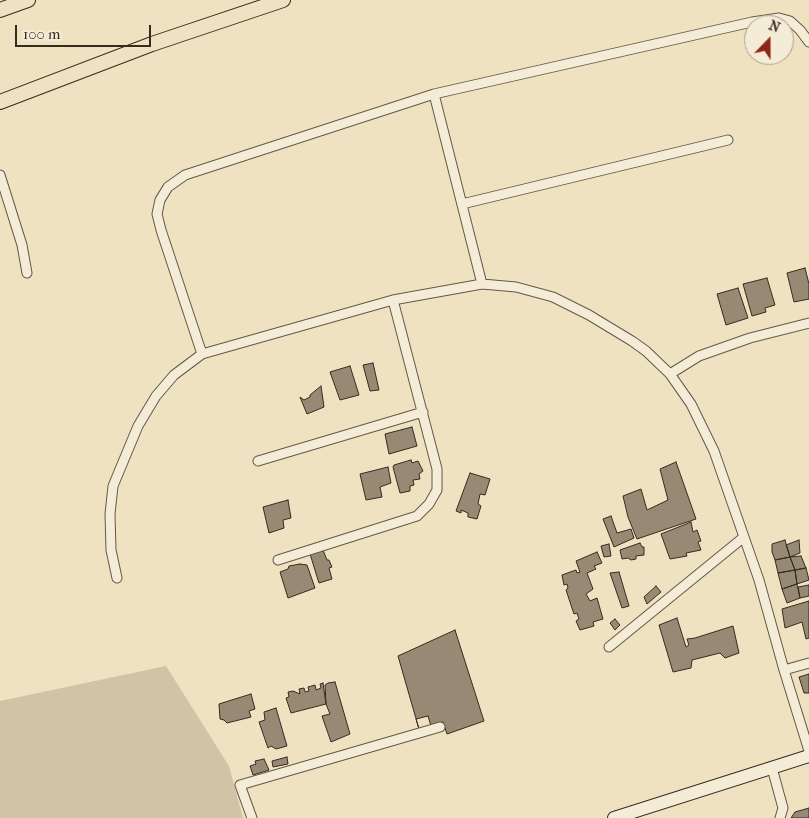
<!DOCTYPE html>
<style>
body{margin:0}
#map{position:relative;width:809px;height:818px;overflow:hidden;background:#efe2c1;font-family:"IM FELL French Canon",serif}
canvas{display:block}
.north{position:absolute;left:744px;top:15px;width:50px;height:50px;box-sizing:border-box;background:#f5ecd7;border:1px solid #a99e8e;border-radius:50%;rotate:22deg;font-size:14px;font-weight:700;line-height:20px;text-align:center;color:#362a21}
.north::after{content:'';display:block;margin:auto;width:18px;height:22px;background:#8f2418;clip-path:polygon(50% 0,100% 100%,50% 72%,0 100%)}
.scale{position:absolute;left:15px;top:25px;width:136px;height:22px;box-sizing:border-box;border:2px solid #362a21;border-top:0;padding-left:6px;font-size:15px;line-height:18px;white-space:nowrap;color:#362a21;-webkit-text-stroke:4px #f5ecd7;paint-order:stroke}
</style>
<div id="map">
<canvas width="809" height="818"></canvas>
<div class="north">N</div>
<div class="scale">100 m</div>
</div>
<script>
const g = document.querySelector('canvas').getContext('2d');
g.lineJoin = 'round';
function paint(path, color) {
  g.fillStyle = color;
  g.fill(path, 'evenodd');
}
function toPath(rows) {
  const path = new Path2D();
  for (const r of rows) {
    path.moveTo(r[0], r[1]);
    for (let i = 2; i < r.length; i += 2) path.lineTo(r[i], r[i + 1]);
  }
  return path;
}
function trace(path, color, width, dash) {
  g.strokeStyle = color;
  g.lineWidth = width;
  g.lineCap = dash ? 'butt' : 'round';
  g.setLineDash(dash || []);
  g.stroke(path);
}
paint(toPath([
 [166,666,229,766,243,818,0,818,0,701]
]), '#d0c3a6');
const building = toPath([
 [805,268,809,284,809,299,794,302,787,273,805,268],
 [767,278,775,305,765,308,766,312,752,316,743,284,767,278],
 [738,288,748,318,726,325,717,294,738,288],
 [373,363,379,390,370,391,363,365,373,363],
 [350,366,359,395,340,400,330,372,350,366],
 [321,386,324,407,307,414,300,397,304,400,310,397,310,395,321,386],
 [412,427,417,446,389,454,385,434,412,427],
 [411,460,412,463,418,461,423,471,419,474,420,479,413,480,414,485,410,486,410,491,400,493,393,467,394,465,411,460],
 [676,462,696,519,637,539,628,517,623,496,641,489,647,510,668,500,660,469,676,462],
 [388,467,391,483,380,487,382,497,366,500,360,474,388,467],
 [470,473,490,479,485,495,480,494,478,504,481,506,477,519,468,517,468,513,461,510,461,513,456,511,470,473],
 [288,500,291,518,283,520,284,528,269,533,263,507,288,500],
 [611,516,617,533,631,529,634,538,614,547,603,519,611,516],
 [691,522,693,532,697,530,701,541,698,542,701,550,686,553,687,556,670,559,661,534,691,522],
 [785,540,790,557,775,560,772,552,772,544,785,540],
 [799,540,800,553,790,557,786,545,799,540],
 [640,543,642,547,644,547,644,555,636,556,636,559,631,560,628,558,622,559,620,550,640,543],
 [609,544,611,556,604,557,601,546,609,544],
 [323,550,327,560,329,560,332,567,329,568,332,579,319,583,310,554,323,550],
 [597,552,602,563,594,566,596,569,587,573,593,589,586,594,590,601,597,598,603,619,593,622,594,626,580,630,576,621,579,619,577,613,574,614,566,590,568,588,567,584,564,585,562,575,576,570,577,573,580,572,576,561,597,552],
 [801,556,806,568,795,570,790,557,801,556],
 [790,557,795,570,778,573,775,560,790,557],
 [300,564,307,565,315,588,288,598,280,572,288,569,289,566,300,564],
 [806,568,809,580,797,584,795,570,806,568],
 [795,570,797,584,782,589,778,573,795,570],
 [619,572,629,606,622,608,610,573,619,572],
 [797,584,800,598,787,603,782,589,797,584],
 [809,585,809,596,800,598,798,587,809,585],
 [656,586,661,592,647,604,644,597,656,586],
 [809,601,809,638,806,639,802,622,785,628,782,609,809,601],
 [677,618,686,647,689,645,687,639,695,638,733,626,739,653,725,658,720,653,692,660,691,668,673,672,659,625,677,618],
 [615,619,620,625,615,630,610,623,615,619],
 [455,630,484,721,447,734,443,722,419,729,398,656,455,630],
 [809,674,809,693,804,693,799,677,809,674],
 [335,682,350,734,331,742,322,716,330,714,326,704,325,685,328,683,335,682],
 [323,683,326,704,291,713,286,698,289,697,288,692,293,691,300,694,299,689,304,688,305,692,309,691,308,687,315,685,316,690,321,688,320,684,323,683],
 [251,694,255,709,249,711,251,717,227,723,224,720,220,719,219,704,251,694],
 [276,708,287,746,276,749,271,746,268,748,259,722,265,720,264,712,276,708],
 [428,716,431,726,419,729,416,719,428,716],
 [287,757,288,764,273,767,272,761,287,757],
 [264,759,269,770,253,775,250,766,256,764,255,761,264,759],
 [809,808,809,818,791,818,795,812,809,808]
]);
paint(building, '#968a74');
trace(building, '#362a21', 1);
const street = toPath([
 [434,94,482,284],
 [0,175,22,245,27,273],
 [462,204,728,140],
 [202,354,161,230,157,214,160,200,168,187,185,175,434,94,752,22,779,18,790,21,800,30,809,42],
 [670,374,699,356,750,338,809,323],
 [258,461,423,412],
 [278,560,417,516,429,504,437,490,437,469,393,300],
 [117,578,111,550,110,514,113,486,138,426,156,396,174,375,202,354,393,300,482,284,516,287,553,297,589,315,632,341,646,351,670,374,691,404,714,451,759,580,784,670,809,751],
 [609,647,744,537],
 [784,670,809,663],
 [772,768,783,808,780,818],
 [252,818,240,785,440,727]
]);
const secondary = toPath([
 [614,818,809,756]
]);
const primary = toPath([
 [0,10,28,0],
 [0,102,152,44,283,0]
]);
trace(street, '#645849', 11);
trace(secondary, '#362a21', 14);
trace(primary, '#362a21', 16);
trace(street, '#f5ecd7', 9);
trace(secondary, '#f5ecd7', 12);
trace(primary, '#efe2c1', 14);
</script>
